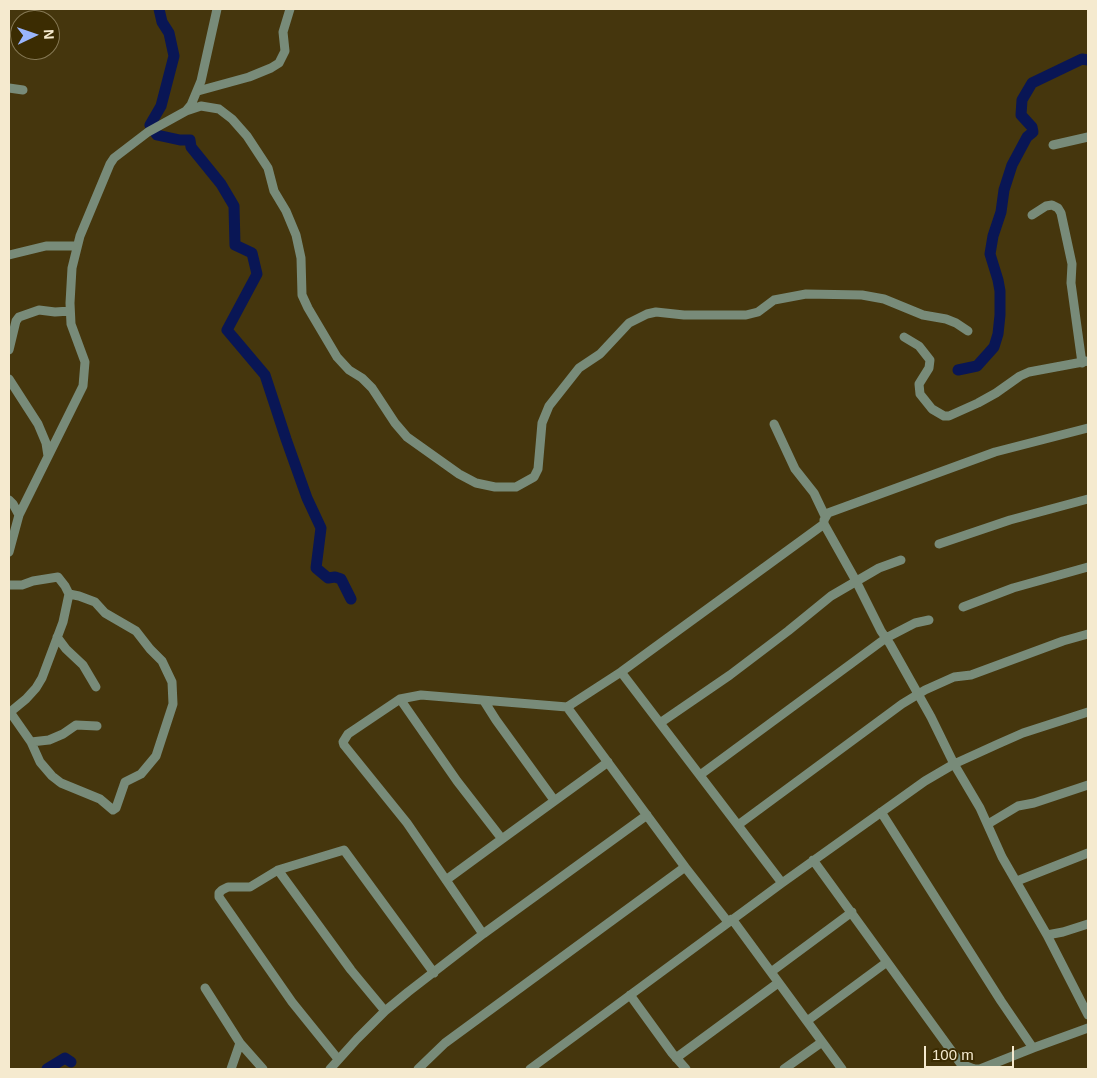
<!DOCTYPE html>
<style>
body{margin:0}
#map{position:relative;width:1097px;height:1078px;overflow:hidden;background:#45360d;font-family:Helvetica,sans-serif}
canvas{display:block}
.frame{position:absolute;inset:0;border:10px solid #f5eacf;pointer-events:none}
.north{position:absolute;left:10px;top:10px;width:50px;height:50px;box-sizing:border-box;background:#3b2c02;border:1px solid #857854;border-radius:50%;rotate:87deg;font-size:14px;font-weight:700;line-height:20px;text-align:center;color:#f5eacf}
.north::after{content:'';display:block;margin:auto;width:18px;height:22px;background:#99b5fd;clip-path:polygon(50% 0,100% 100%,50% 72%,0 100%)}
.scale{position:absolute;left:924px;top:1046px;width:90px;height:22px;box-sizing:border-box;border:2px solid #f5eacf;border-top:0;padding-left:6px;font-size:15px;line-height:18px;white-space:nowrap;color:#f5eacf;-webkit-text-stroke:4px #3b2c02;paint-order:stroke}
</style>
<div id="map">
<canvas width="1097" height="1078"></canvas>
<div class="frame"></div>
<div class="north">N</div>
<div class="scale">100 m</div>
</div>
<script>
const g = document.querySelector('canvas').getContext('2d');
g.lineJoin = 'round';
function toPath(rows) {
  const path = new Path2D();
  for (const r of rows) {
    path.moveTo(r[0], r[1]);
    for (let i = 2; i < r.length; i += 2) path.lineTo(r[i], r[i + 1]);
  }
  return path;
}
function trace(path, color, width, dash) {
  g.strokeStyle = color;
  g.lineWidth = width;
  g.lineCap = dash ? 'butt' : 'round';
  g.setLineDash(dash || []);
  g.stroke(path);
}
trace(toPath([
 [159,9,162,22,169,33,174,56,161,106,150,125,157,135,180,140,190,140,191,147,221,184,234,206,235,245,252,253,257,274,227,330,265,375,286,439,307,498,321,528,316,568,328,578,335,577,341,579,351,599],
 [958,370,977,366,994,347,998,334,1000,315,1000,291,998,280,990,254,993,236,1001,212,1004,190,1012,165,1027,137,1033,132,1032,127,1021,115,1022,100,1032,83,1082,59,1088,60],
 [47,1069,65,1058,71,1062]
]), '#091655', 11);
trace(toPath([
 [9,88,23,90],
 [198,91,249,77,271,68,279,63,285,51,283,32,290,9],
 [186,111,201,106,219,109,232,119,247,136,268,168,274,191,286,211,296,235,301,258,302,295,308,308,337,357,349,370,362,378,372,388,395,423,407,437,459,474,476,483,495,487,516,487,534,477,538,469,542,423,549,406,579,368,600,354,629,323,647,314,656,312,684,315,746,315,758,312,774,300,806,294,862,295,884,299,923,315,946,319,956,323,968,331],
 [1053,145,1088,137],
 [1032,215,1046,206,1052,205,1058,208,1061,213,1072,264,1071,283,1082,363],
 [9,255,46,246,77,246],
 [904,337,919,346,930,360,929,368,919,384,920,394,932,409,944,416,949,416,978,403,996,393,1020,376,1029,372,1088,361],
 [9,350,16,321,19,317,39,310,55,312,70,311],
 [9,379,38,424,46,443,48,456],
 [774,424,795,469,814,493,825,516],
 [1088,428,995,452,828,513,824,520,824,524,856,581,881,631,890,644,931,717,954,764,980,808,1002,857,1047,935,1088,1015],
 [9,500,13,504,19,515],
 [939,544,1010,520,1088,499],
 [9,552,19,515,83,386,85,362,71,324,70,303,72,268,80,236,110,164,114,158,148,132,186,111,191,105,201,81,217,9],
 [9,585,22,585,33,581,58,577,65,586,69,594,63,622,42,678,36,688,26,699,9,713],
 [963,607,1013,588,1088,567],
 [57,637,66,649,83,665,96,687],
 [621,672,782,883],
 [400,699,348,734,343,742,344,745,407,823,483,934],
 [484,701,496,720,554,800],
 [567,707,685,867,728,922],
 [10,712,31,742,40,762,52,776,61,783,100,799,113,810,116,808,125,782,141,774,156,756,173,704,172,682,162,661,150,649,136,631,105,613,95,602,79,596,69,594],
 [660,723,730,675,788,631,831,596,879,568,901,560],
 [31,742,49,740,63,734,76,725,97,726],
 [608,762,502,839,457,781,400,699,421,695,567,707,621,672,824,524],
 [700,775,886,638,915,623,929,620],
 [881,812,1001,1001,1033,1048],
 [988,824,1018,806,1034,803,1088,785],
 [738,825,902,704,925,690,954,677,971,675,1063,641,1088,634],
 [813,860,961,1064,974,1069],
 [278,870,351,970,385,1011],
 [446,880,502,839],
 [1017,881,1088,853],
 [732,919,842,1069],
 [1047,935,1063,932,1088,924],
 [771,972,852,912],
 [205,988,240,1043,263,1069],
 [630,995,672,1053,686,1069],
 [807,1021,887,962],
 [676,1058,778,983],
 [338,1059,292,1002,219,897,219,893,222,890,228,887,250,887,278,870,344,850,434,973],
 [231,1069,240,1043],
 [330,1069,357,1039,385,1011,408,992,483,934,647,815],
 [418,1069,445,1043,685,867],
 [530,1069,782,883,925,781,954,764,998,744,1023,733,1088,712],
 [784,1069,822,1042],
 [975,1069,980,1069,1033,1048,1088,1028]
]), '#788b79', 9);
</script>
